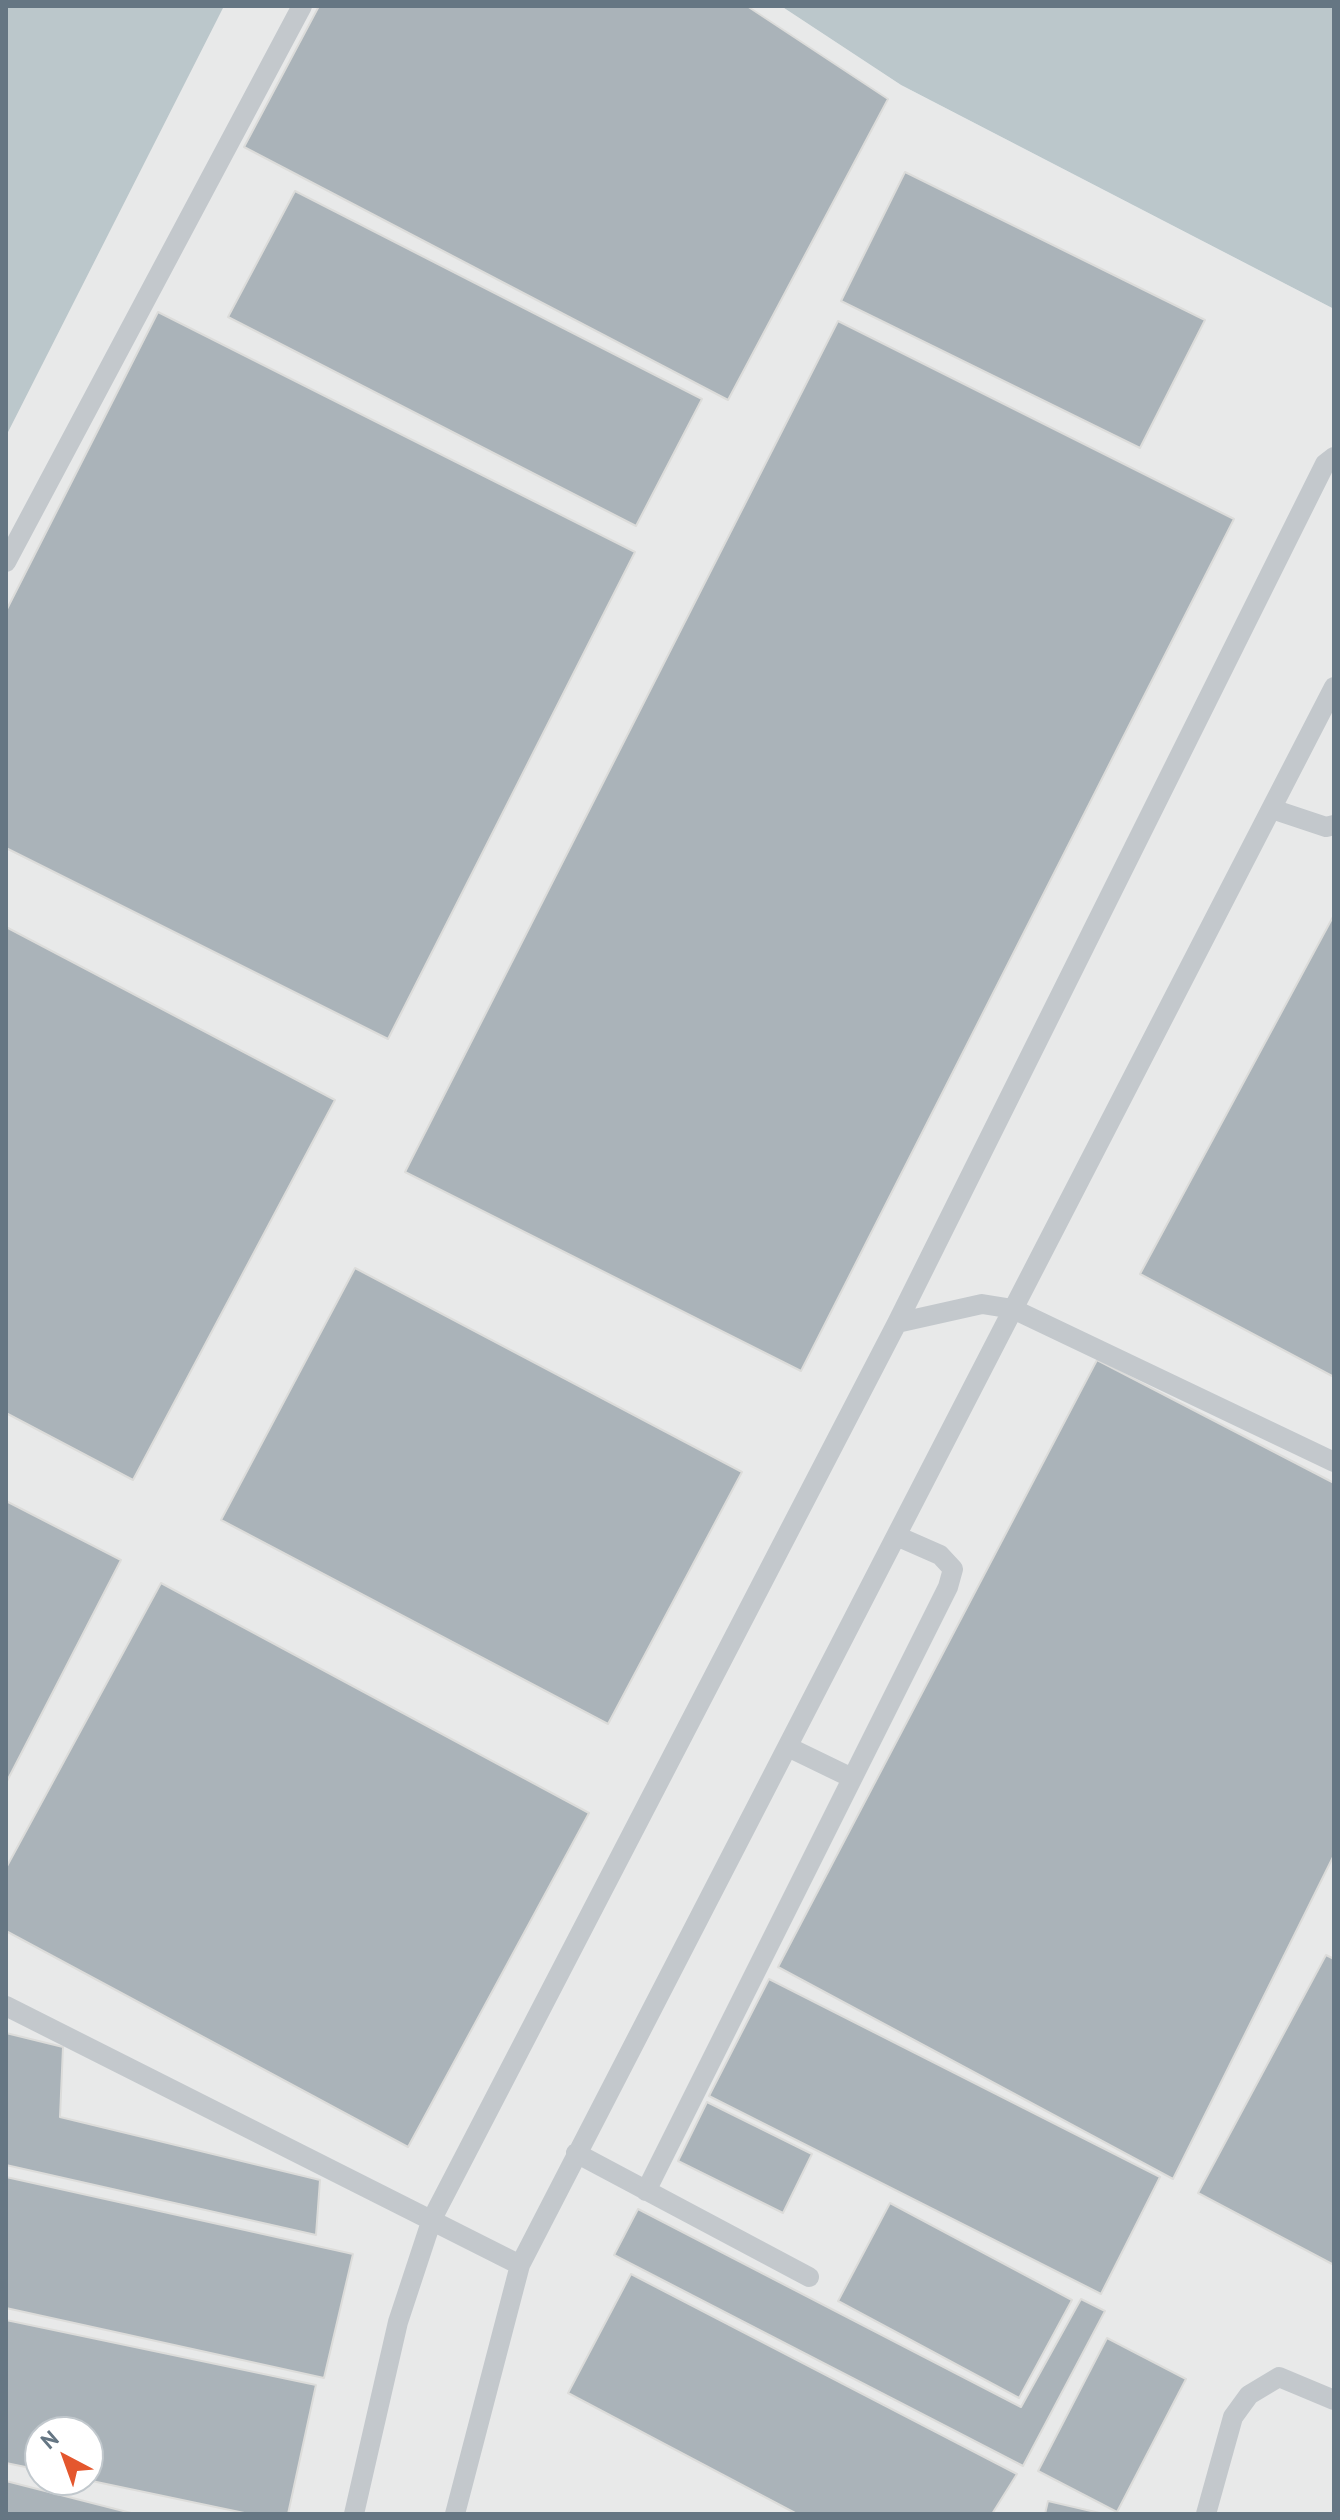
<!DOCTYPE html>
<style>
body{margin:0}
#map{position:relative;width:1340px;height:2520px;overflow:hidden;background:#fafaf8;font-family:"PT Sans",sans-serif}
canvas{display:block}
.frame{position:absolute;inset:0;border:8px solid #657683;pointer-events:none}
.north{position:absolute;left:24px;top:2416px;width:80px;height:80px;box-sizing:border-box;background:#fff;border:2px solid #c1c8cd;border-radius:50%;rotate:319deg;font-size:22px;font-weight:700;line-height:32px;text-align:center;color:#657683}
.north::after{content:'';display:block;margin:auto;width:28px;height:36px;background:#e4572e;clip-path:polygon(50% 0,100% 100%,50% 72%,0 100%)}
</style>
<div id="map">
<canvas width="1340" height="2520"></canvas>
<div class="frame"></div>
<div class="north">N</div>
</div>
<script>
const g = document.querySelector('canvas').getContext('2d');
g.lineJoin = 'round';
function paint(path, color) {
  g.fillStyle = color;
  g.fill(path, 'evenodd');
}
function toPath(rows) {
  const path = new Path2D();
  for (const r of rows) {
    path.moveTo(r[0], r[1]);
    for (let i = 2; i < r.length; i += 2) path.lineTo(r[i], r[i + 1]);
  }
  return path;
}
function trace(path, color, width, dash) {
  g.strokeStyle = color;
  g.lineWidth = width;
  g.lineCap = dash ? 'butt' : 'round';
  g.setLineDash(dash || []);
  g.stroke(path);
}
paint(toPath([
 [6,6,781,6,901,85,1334,309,1334,2514,6,2514],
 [40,2432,88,2432,88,2480,40,2480]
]), '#e8e9e9');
paint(toPath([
 [6,6,224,6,6,436],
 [781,6,1334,6,1334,309,901,85]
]), '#bbc7cb');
const building = toPath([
 [319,6,747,6,888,99,728,400,244,147,319,6],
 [905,172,1205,320,1140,448,841,301,905,172],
 [295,191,702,399,636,526,228,317,295,191],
 [158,312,635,552,388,1039,6,848,6,611,158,312],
 [838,321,1234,519,801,1371,405,1172,838,321],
 [1334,915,1334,1377,1140,1274,1334,915],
 [6,927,335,1100,133,1480,6,1413,6,927],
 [355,1268,742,1472,608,1724,221,1520,355,1268],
 [1097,1360,1334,1483,1334,1855,1173,2179,778,1967,1097,1360],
 [6,1501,121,1560,6,1783,6,1501],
 [161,1583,589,1813,408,2147,6,1931,6,1868,161,1583],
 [1326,1955,1334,1959,1334,2265,1198,2193,1326,1955],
 [769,1979,1160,2177,1101,2294,709,2096,769,1979],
 [6,2033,63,2047,60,2117,320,2180,316,2235,6,2165,6,2033],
 [707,2102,812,2154,783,2213,678,2161,707,2102],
 [6,2177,353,2254,324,2378,6,2308,6,2177],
 [890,2203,1072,2300,1019,2398,838,2301,890,2203],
 [638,2209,1021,2407,1081,2299,1105,2311,1023,2466,614,2255,638,2209],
 [631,2274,1017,2474,992,2514,797,2514,568,2393,631,2274],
 [6,2320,316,2385,288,2514,249,2514,87,2480,88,2432,40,2432,40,2470,6,2463,6,2320],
 [1107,2338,1186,2379,1117,2512,1038,2471,1107,2338],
 [6,2481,135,2514,6,2514,6,2481],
 [1048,2501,1104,2514,1045,2514,1048,2501]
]);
paint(building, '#aab3b9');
trace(building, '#dcdcda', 2);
trace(toPath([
 [6,562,302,6],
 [1272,809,1326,827,1334,825],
 [897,1323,982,1304,1013,1309,1334,1462],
 [788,1747,852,1778],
 [6,2006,520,2265],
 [576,2153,809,2277],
 [646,2191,948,1587,953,1569,940,1555,899,1537],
 [354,2514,398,2322,432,2219,897,1323,1325,464,1334,457],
 [455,2514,520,2265,1334,687],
 [1206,2514,1233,2417,1249,2395,1279,2377,1334,2400]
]), '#c3c8cc', 20);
</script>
